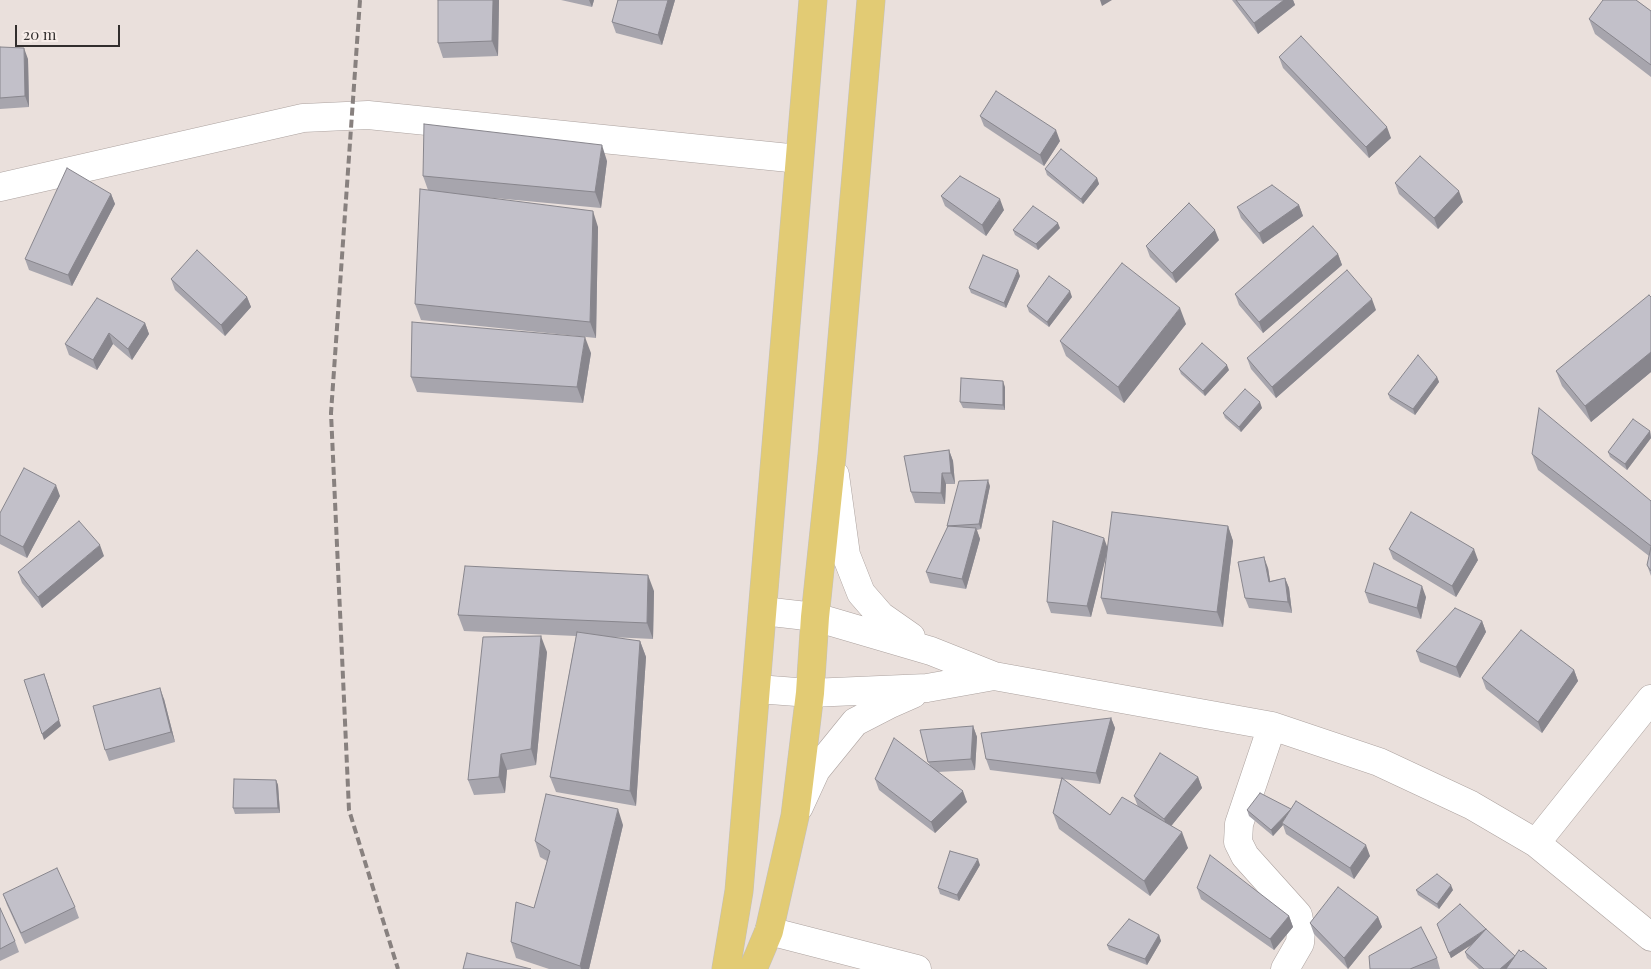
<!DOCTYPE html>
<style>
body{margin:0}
#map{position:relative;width:1651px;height:969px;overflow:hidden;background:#eae0dc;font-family:"Playfair Display",serif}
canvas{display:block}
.scale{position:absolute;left:15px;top:25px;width:105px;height:22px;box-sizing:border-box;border:2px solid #322e2d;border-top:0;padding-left:6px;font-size:15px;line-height:18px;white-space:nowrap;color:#322e2d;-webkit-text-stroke:4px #f7ede9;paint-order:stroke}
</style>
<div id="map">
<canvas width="1651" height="969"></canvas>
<div class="scale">20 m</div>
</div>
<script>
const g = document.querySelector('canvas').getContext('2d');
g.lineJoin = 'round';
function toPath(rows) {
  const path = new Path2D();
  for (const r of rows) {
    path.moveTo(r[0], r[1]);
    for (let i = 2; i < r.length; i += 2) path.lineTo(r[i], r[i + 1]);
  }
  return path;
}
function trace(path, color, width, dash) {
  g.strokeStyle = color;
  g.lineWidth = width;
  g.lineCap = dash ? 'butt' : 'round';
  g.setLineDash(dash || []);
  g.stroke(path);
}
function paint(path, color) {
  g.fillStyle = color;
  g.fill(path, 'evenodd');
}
const minor = toPath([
 [0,187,303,118,368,115,799,159],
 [835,475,846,555,861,593,881,616,911,637],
 [763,611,815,617,931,651,994,676,1272,726,1379,762,1471,805,1536,843,1651,937],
 [757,689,810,693,927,688,994,676],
 [1272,726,1239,824,1238,842,1245,856,1298,915,1301,930,1300,943,1285,969],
 [799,807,816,770,855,722,888,705,913,694],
 [1536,843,1651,699],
 [769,931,917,969]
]);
const major = toPath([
 [726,969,739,891,813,0],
 [753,969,769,931,795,816,810,693,815,617,832,455,871,0]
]);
trace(minor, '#aca29f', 29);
trace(major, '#c2c0c0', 29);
trace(minor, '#fff', 28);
trace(major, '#e2cb74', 28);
trace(toPath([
 [360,0,331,413,349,810,398,969]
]), '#88817f', 4, [8, 4]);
paint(toPath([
 [499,0,498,56,443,58,438,43],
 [561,0,594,0,592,7],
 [618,0,675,0,662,45,616,33,612,22],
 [1232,0,1293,0,1295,5,1258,34],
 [1602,0,1636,0,1651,11,1651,77,1595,34,1589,19,1603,1],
 [0,47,28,59,29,107,0,109],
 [1279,57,1391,138,1369,158,1283,68],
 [980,116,1060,141,1044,166,984,126],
 [607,161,601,208,462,195,598,227,596,338,421,320,415,304,428,190,423,176],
 [1045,169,1097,178,1099,184,1083,204,1047,175],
 [1395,183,1463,202,1438,229,1399,194],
 [111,194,115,204,72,286,29,270,25,259],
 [941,196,1004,210,986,236,945,206],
 [1299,205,1303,216,1263,244,1241,218,1237,207],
 [1060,228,1038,250,1015,235,1013,230],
 [1219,240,1176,283,1150,257,1146,246],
 [1338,254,1342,265,1263,333,1239,305,1235,294],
 [1020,276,1006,308,971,293,969,288],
 [171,279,247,297,251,307,225,336,175,290],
 [1072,297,1049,327,1029,312,1027,306],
 [1651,297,1651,372,1591,422,1562,386,1556,371],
 [1376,310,1276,398,1251,369,1247,358],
 [145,323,149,334,132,360,113,344,97,370,69,355,65,344],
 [1186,324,1124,403,1066,356,1060,341],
 [591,353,583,403,417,392,411,377],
 [1179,369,1229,370,1205,396,1181,374],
 [1437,377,1439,382,1415,415,1390,399,1388,394],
 [1005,387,1005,410,963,408,960,402],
 [1262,408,1241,432,1225,418,1223,413],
 [1650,431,1651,438,1627,470,1610,457,1608,452],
 [949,450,953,461,955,484,946,484,945,504,915,503,911,492],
 [1532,454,1651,501,1651,576,1647,565,1649,556,1538,470],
 [990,486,981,529,977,530,980,539,966,589,930,583,926,572,948,527,947,526],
 [60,496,27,558,0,544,0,513],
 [1228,526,1233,541,1223,627,1107,614,1101,598,1107,551,1091,617,1051,613,1047,602,1107,548],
 [1389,549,1478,560,1456,597,1393,559],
 [104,556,42,608,22,583,18,572],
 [1268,568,1270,581,1285,578,1289,588,1292,613,1249,608,1245,598],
 [654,591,653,639,610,637,640,641,646,657,636,806,556,792,550,777,576,636,464,631,458,615],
 [1365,592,1426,597,1421,619,1369,603],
 [1482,621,1486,632,1460,678,1420,662,1416,651],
 [547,652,536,765,507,770,505,793,474,795,468,780],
 [1574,670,1578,681,1542,733,1486,689,1482,678],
 [164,699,175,742,109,761,105,750],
 [1111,718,1115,728,1100,784,1063,779,1110,815,1138,807,1134,796,1198,777,1202,788,1171,826,1188,848,1150,896,1059,829,1053,813,1061,779,990,770,986,759],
 [973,726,977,737,975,770,938,772,967,802,935,833,879,790,875,779,930,765,928,762],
 [276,780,278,785,280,813,235,814,233,808],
 [1247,810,1370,856,1354,879,1286,834,1283,825,1273,836,1249,816],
 [623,825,589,969,549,969,516,958,511,942,534,908,547,861,540,857,535,841],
 [980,865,959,901,940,894,938,888],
 [1197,888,1289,916,1293,927,1274,950,1201,899],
 [1416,890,1453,890,1439,909,1418,895],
 [3,894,75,907,79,918,25,944,7,905],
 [0,908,15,941,19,952,0,961],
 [1378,917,1382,927,1348,969,1314,934,1310,923],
 [1437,924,1515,956,1547,969,1479,969,1467,958,1465,952,1471,945,1451,958],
 [1159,935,1161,941,1147,965,1109,950,1107,945],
 [1437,958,1440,969,1370,969]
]), '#a7a5ad');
paint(toPath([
 [493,0,499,0,498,56,492,41],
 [589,0,594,0,592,7],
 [668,0,675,0,662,45,658,35],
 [1100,0,1112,0,1102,6],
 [1284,0,1293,0,1295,5,1258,34,1254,23],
 [24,48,28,59,29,107,25,96],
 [1387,127,1391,138,1369,158,1366,147],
 [1056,130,1060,141,1044,166,1040,155],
 [602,145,607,161,601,208,595,192],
 [1097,178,1099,184,1083,204,1081,199],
 [1459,191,1463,202,1438,229,1434,218],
 [111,194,115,204,72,286,68,275],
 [1000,199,1004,210,986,236,982,225],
 [1299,205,1303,216,1263,244,1259,233],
 [593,211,598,227,596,338,590,322],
 [1058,223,1060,228,1038,250,1036,244],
 [1215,230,1219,240,1176,283,1172,273],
 [1338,254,1342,265,1263,333,1259,322],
 [1018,270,1020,276,1006,308,1004,303],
 [1070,291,1072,297,1049,327,1047,322],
 [247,297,251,307,225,336,221,325],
 [1372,299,1376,310,1276,398,1272,387],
 [1180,308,1186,324,1124,403,1118,387],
 [145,323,149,334,132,360,128,349],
 [109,333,113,344,97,370,93,360],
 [585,337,591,353,583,403,577,387],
 [1651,352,1651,372,1591,422,1585,406],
 [1227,365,1229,370,1205,396,1203,391],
 [1437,377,1439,382,1415,415,1413,409],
 [1003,381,1005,387,1005,410,1003,405],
 [1260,402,1262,408,1241,432,1239,427],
 [1650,431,1651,438,1627,470,1625,464],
 [949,450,953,461,955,484,951,473],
 [942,473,946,484,945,504,941,493],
 [988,480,990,486,981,529,979,524],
 [56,485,60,496,27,558,23,547],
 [1228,526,1233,541,1223,627,1217,612],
 [976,528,980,539,966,589,962,579],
 [1104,538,1108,549,1091,617,1087,606],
 [100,545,104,556,42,608,38,597],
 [1474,549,1478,560,1456,597,1452,586],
 [1264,557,1268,568,1272,593,1269,582],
 [648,575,654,591,653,639,647,623],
 [1285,578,1289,588,1292,613,1288,602],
 [1422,586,1426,597,1421,619,1417,608],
 [1482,621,1486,632,1460,678,1456,667],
 [541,636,547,652,536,765,531,749],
 [640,641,646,657,636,806,630,791],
 [1574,670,1578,681,1542,733,1538,722],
 [46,679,61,726,44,740,42,734],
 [160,688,164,699,175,742,171,732],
 [1111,718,1115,728,1100,784,1096,773],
 [973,726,977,737,975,770,971,759],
 [501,754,507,770,505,793,499,777],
 [1198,777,1202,788,1168,830,1164,819],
 [276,780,278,785,280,813,278,808],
 [963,791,967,802,935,833,931,822],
 [618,809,623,825,589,969,581,969,580,966],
 [1291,809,1282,823,1283,825,1273,836,1271,830],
 [1182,832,1188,848,1150,896,1144,881],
 [1366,845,1370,856,1354,879,1350,868],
 [978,859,980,865,959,901,957,895],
 [1451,885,1453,890,1439,909,1437,904],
 [1289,916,1293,927,1274,950,1270,939],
 [1378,917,1382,927,1348,969,1344,958],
 [1486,929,1488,934,1451,958,1449,953],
 [1159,935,1161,941,1147,965,1145,959],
 [1515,956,1509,969,1500,969]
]), '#88868d');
const building = toPath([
 [438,0,493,0,492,41,438,43,438,0],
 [618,0,668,0,658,35,612,22,618,0],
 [1236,0,1284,0,1254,23,1236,0],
 [1603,0,1636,0,1651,11,1651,65,1589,19,1603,0],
 [1301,36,1387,127,1366,147,1279,57,1301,36],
 [0,47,24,48,25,96,0,98,0,47],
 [996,91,1056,130,1040,155,980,116,996,91],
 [424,124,602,145,595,192,423,176,424,124],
 [1061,149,1097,178,1081,199,1045,169,1061,149],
 [1420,156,1459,191,1434,218,1395,183,1420,156],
 [67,168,111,194,68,275,25,259,67,168],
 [960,176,1000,199,982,225,941,196,960,176],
 [1272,185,1299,205,1259,233,1237,207,1272,185],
 [420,189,593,211,590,322,415,304,420,189],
 [1189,203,1215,230,1172,273,1146,246,1189,203],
 [1033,206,1058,223,1036,244,1013,230,1033,206],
 [1313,226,1338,254,1259,322,1235,294,1313,226],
 [197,250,247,297,221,325,171,279,197,250],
 [983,255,1018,270,1004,303,969,288,983,255],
 [1122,263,1180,308,1118,387,1060,341,1122,263],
 [1347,270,1372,299,1272,387,1247,358,1347,270],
 [1049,276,1070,291,1047,322,1027,306,1049,276],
 [1649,295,1651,297,1651,352,1585,406,1556,371,1649,295],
 [97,298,145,323,128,349,109,333,93,360,65,344,97,298],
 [412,322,585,337,577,387,411,377,412,322],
 [1202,343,1227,365,1203,391,1179,369,1202,343],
 [1418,355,1437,377,1413,409,1388,394,1418,355],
 [961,378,1003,381,1003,405,960,402,961,378],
 [1245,389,1260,402,1239,427,1223,413,1245,389],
 [1539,408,1651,501,1651,546,1532,454,1539,408],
 [1633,419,1650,431,1625,464,1608,452,1633,419],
 [949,450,951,473,942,473,941,493,911,492,904,456,949,450],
 [24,468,56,485,23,547,0,535,0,513,24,468],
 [988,480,979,524,947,526,959,481,988,480],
 [1112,512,1228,526,1217,612,1101,598,1112,512],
 [1411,512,1474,549,1452,586,1389,549,1411,512],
 [79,521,100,545,38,597,18,572,79,521],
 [1053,521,1104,538,1087,606,1047,602,1053,521],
 [948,526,976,528,962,579,926,572,948,526],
 [1651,547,1651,571,1647,565,1651,547],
 [1264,557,1269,582,1285,578,1288,602,1245,598,1238,562,1264,557],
 [1374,563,1422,586,1417,608,1365,592,1374,563],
 [465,566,648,575,647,623,458,615,465,566],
 [1455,608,1482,621,1456,667,1416,651,1455,608],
 [1521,630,1574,670,1538,722,1482,678,1521,630],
 [577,632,640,641,630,791,550,777,577,632],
 [541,636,531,749,501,754,499,777,468,780,483,637,541,636],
 [44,674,59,720,42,734,24,680,44,674],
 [160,688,171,732,105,750,93,706,160,688],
 [1111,718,1096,773,986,759,981,733,1111,718],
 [973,726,971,759,928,762,920,730,973,726],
 [894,738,963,791,931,822,875,779,894,738],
 [1160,753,1198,777,1164,819,1134,796,1160,753],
 [1062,778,1110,815,1122,797,1182,832,1144,881,1053,813,1062,778],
 [234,779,276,780,278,808,233,808,234,779],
 [1260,793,1291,809,1271,830,1247,810,1260,793],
 [546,794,618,809,580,966,511,942,516,902,534,908,550,851,535,841,546,794],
 [1296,801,1366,845,1350,868,1282,823,1296,801],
 [950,851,978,859,957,895,938,888,950,851],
 [1210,855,1289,916,1270,939,1197,888,1210,855],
 [57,868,75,907,21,933,3,894,57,868],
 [1437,874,1451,885,1437,904,1416,890,1437,874],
 [1338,887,1378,917,1344,958,1310,923,1338,887],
 [1460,904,1486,929,1449,953,1437,924,1460,904],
 [0,908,15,941,0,949,0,908],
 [1129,919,1159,935,1145,959,1107,945,1129,919],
 [1421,927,1437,958,1410,969,1370,969,1369,956,1421,927],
 [1486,929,1515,956,1500,969,1484,969,1465,952,1486,929],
 [1519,950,1521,952,1523,950,1547,969,1506,969,1519,950],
 [467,953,531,969,463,969,467,953]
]);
paint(building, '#c2c0c9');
trace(building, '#88868d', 1);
</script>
